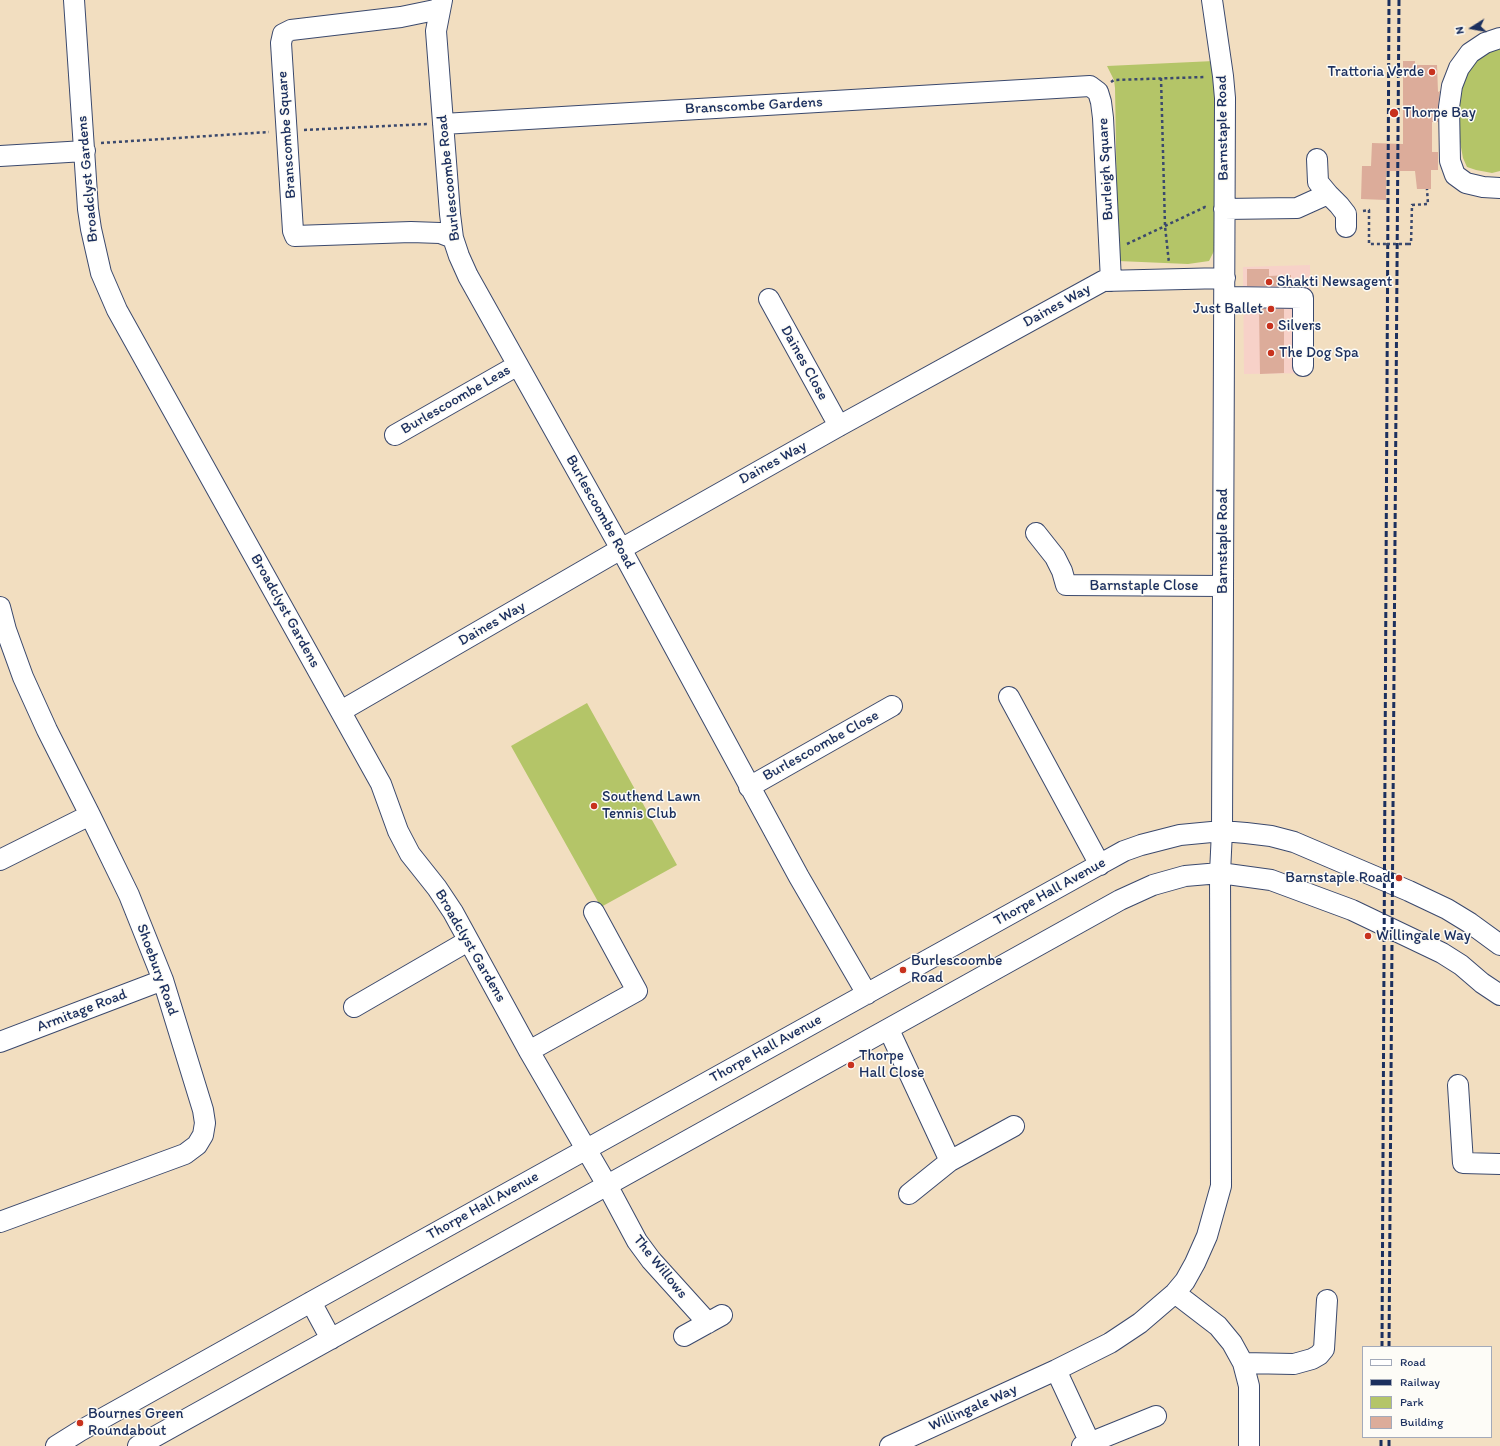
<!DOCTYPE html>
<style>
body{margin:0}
#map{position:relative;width:1500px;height:1446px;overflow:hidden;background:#f2dec0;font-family:Itim,sans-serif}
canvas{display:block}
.legend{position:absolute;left:1362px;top:1346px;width:130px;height:92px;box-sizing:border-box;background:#fdfcf7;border:1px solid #a3aaba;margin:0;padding:5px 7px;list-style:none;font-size:12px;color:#1b2f5e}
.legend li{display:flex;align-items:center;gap:8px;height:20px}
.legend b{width:20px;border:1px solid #a3aaba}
.north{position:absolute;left:1452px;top:8px;width:40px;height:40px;-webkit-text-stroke:3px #fdfcf7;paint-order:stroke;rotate:259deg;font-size:11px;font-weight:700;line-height:16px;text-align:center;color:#1b2f5e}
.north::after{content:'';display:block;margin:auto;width:14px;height:18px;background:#1b2f5e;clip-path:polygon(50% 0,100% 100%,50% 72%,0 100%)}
</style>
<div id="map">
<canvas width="1500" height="1446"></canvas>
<ul class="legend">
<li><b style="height:5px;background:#fff"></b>Road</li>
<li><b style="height:5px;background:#1b2f5e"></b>Railway</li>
<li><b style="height:11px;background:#b4c568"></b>Park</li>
<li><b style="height:11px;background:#dcac9a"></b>Building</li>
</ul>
<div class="north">N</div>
</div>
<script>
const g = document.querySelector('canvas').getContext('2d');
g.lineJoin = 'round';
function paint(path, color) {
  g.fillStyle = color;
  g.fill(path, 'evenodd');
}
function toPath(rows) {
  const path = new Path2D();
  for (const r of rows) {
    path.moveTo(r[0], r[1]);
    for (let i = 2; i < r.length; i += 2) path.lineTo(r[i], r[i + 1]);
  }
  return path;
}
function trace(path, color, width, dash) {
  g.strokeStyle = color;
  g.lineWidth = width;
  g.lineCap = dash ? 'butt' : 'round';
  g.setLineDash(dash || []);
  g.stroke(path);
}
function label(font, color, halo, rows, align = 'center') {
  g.font = font + ' Itim,sans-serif';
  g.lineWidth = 3;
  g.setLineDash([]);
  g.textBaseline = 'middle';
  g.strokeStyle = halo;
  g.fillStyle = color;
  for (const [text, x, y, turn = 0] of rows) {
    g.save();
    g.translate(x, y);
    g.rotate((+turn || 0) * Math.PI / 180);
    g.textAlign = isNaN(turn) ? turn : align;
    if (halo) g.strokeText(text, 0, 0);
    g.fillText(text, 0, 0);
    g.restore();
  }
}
paint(toPath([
 [1310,265,1311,373,1244,374,1243,267]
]), '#f7d1c8');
paint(toPath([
 [1500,41,1500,171,1492,173,1476,170,1467,167,1463,158,1460,142,1456,96,1467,61],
 [1214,61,1218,76,1214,251,1209,261,1188,264,1118,261,1115,88,1114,80,1107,66],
 [587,703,677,865,601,907,511,746]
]), '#b4c568');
paint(toPath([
 [1403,61,1415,61,1415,65,1437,65,1438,92,1440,91,1438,107,1438,122,1432,122,1432,152,1438,152,1438,170,1431,170,1431,189,1417,189,1415,171,1386,171,1386,200,1361,199,1362,166,1371,166,1372,143,1403,144],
 [1247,269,1269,269,1269,276,1291,275,1291,286,1247,286],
 [1259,309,1284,309,1284,373,1260,374]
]), '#dcac9a');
const minor = toPath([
 [74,0,88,209,91,229,101,273,117,310,381,784,398,831,410,854,437,888,453,912,529,1051,607,1185,637,1241,651,1260,708,1323],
 [442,0,436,31,450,214,453,238,459,256,468,276,621,549,799,877,867,994],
 [440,9,401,17,291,30,283,34,281,43,293,231,295,236,411,232,440,233,453,238],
 [1500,38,1485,43,1470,53,1459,68,1452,86,1449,107,1450,161,1455,175,1466,183,1483,187,1500,188],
 [443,124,1090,86,1098,92,1101,102,1103,118,1111,281],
 [0,156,85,151],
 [1328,194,1339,205,1346,214,1346,227],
 [1224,209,1297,208,1328,194,1318,182,1317,159],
 [1225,297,1303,298,1303,366],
 [769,299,839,426],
 [395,435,518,365],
 [1036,533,1055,557,1062,571,1066,585,1222,586],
 [0,607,6,630,23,677,47,730,90,815,129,895,163,980,203,1110,205,1123,203,1135,197,1145,185,1154,0,1222],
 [1009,697,1100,865],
 [341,711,621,549,839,426,1103,281,1225,278],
 [749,787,892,706],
 [0,860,90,815],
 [354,1007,468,941],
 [889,1030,950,1161,909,1194],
 [0,1042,163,980],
 [529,1051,637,991,594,912],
 [1458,1085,1463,1163,1500,1164],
 [950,1161,1014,1126],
 [1175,1293,1218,1326,1232,1343,1243,1363,1249,1386,1249,1446],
 [311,1302,331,1339],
 [684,1336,722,1315],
 [1243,1363,1294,1364,1312,1359,1319,1355,1324,1349,1327,1300],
 [1056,1370,1090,1443],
 [56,1446,80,1431,311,1302,1086,872,1124,851,1141,845,1180,835,1222,831,1246,833,1271,836,1294,842,1409,891,1447,909,1470,923,1500,945],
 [138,1446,1120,900,1153,885,1185,876,1220,873,1271,880,1352,910,1442,953,1461,965,1482,983,1500,995],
 [890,1446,1056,1370,1110,1343,1140,1323,1175,1293,1185,1281,1195,1263,1207,1236,1221,1186,1220,873,1222,831,1225,98,1223,76,1212,0],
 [1082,1446,1156,1416]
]);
trace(minor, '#3b496d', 22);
trace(toPath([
 [1161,78,1165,226,1169,263],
 [1111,82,1114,80,1205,77],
 [304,130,427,124],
 [101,143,269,132],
 [1363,211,1369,210,1369,244,1387,244],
 [1127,244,1205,207,1208,208],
 [1408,244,1411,244,1412,205,1428,204,1427,189]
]), '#3b496d', 2.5, [3, 3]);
trace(minor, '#fff', 20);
trace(toPath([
 [1382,1347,1389,0],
 [1389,1347,1399,0],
 [1381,1446,1381,1437],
 [1389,1446,1389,1437]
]), '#1b2f5e', 3, [6, 3]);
trace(toPath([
 [1387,244,1408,244]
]), '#3b496d', 2.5, [3, 3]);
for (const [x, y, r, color] of [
 [1432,72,4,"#c8321e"],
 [1394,113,5,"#c8321e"],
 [1269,282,4,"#c8321e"],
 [1271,309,4,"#c8321e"],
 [1270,326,4,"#c8321e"],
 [1271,353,4,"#c8321e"],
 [594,806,4,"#c8321e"],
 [1399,878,4,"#c8321e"],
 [1368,936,4,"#c8321e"],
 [903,970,4,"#c8321e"],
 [851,1065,4,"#c8321e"],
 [80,1423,4,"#c8321e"]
]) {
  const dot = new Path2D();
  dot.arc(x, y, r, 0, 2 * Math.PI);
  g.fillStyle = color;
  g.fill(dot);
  trace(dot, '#fdfcf7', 1.5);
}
label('15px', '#1b2f5e', '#fdfcf7', [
 ["Trattoria Verde",1424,72,"right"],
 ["Thorpe Bay",1403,113],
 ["Shakti Newsagent",1277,282],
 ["Just Ballet",1263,309,"right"],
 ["Silvers",1278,326],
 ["The Dog Spa",1279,353],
 ["Southend Lawn",602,797],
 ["Tennis Club",602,814],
 ["Barnstaple Road",1391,878,"right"],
 ["Willingale Way",1376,936],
 ["Burlescoombe",911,961],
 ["Road",911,978],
 ["Thorpe",859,1056],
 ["Hall Close",859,1073],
 ["Bournes Green",88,1414],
 ["Roundabout",88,1431]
], 'left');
label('15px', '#1b2f5e', '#fdfcf7', [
 ["Branscombe Gardens",754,106,-3],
 ["Barnstaple Road",1223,128,-91],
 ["Branscombe Square",287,135,-94],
 ["Burleigh Square",1106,169,-93],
 ["Burlescoombe Road",449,178,-96],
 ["Broadclyst Gardens",88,179,-95],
 ["Daines Way",1057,306,-29],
 ["Daines Close",804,363,61],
 ["Burlescoombe Leas",456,400,-30],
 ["Daines Way",773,463,-29],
 ["Burlescoombe Road",600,512,61],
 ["Barnstaple Road",1223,541,-90],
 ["Barnstaple Close",1144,586],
 ["Broadclyst Gardens",285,611,61],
 ["Daines Way",492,624,-30],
 ["Burlescoombe Close",821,746,-29],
 ["Thorpe Hall Avenue",1050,892,-29],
 ["Broadclyst Gardens",470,946,60],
 ["Shoebury Road",157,970,70],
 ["Armitage Road",82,1011,-21],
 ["Thorpe Hall Avenue",766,1049,-29],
 ["Thorpe Hall Avenue",483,1206,-29],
 ["The Willows",660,1267,51],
 ["Willingale Way",973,1408,-24]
]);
</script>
